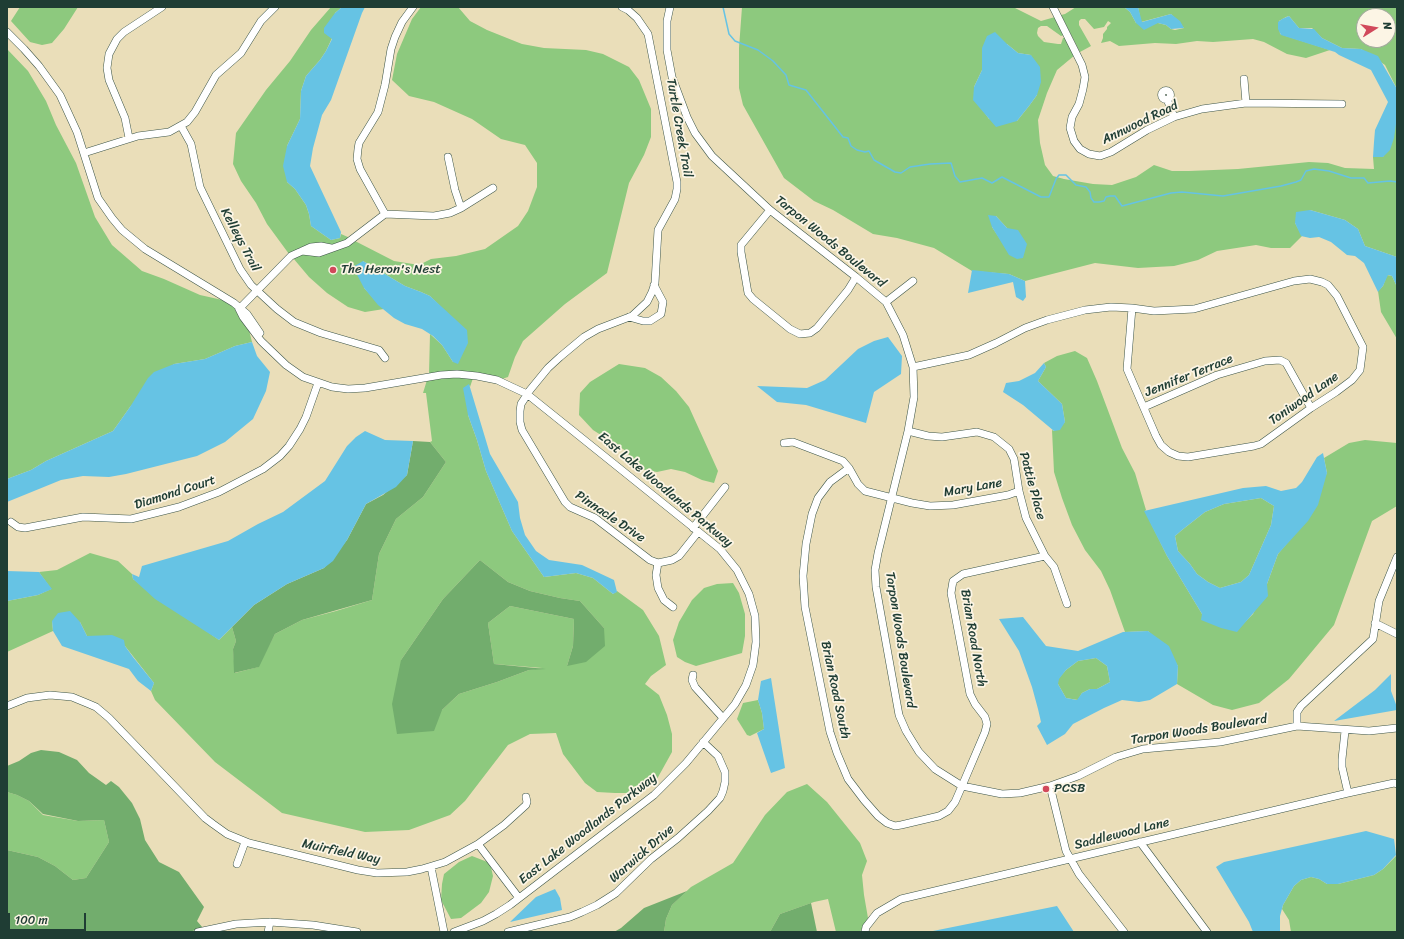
<!DOCTYPE html>
<style>
body{margin:0}
#map{position:relative;width:1404px;height:939px;overflow:hidden;background:#eadeb9;font-family:Sriracha,sans-serif}
canvas{display:block}
.frame{position:absolute;inset:0;border:8px solid #1f3d34;pointer-events:none}
.north{position:absolute;left:1356px;top:8px;width:40px;height:40px;box-sizing:border-box;background:#fcf5e5;border:1px solid #a4ab9e;border-radius:50%;rotate:79deg;font-size:11px;font-weight:700;line-height:16px;text-align:center;color:#1f3d34}
.north::after{content:'';display:block;margin:auto;width:14px;height:18px;background:#d1495b;clip-path:polygon(50% 0,100% 100%,50% 72%,0 100%)}
.scale{position:absolute;left:8px;top:913px;width:78px;height:18px;box-sizing:border-box;border:2px solid #1f3d34;border-top:0;padding-left:5px;font-size:12px;line-height:14px;white-space:nowrap;color:#1f3d34;-webkit-text-stroke:3px #fcf5e5;paint-order:stroke}
</style>
<div id="map">
<canvas width="1404" height="939"></canvas>
<div class="frame"></div>
<div class="north">N</div>
<div class="scale">100 m</div>
</div>
<script>
const g = document.querySelector('canvas').getContext('2d');
g.lineJoin = 'round';
function paint(path, color) {
  g.fillStyle = color;
  g.fill(path, 'evenodd');
}
function toPath(rows) {
  const path = new Path2D();
  for (const r of rows) {
    if (r.length === 3) {
      path.moveTo(r[0] + r[2], r[1]);
      path.arc(r[0], r[1], r[2], 0, 2 * Math.PI);
      continue;
    }
    path.moveTo(r[0], r[1]);
    for (let i = 2; i < r.length; i += 2) path.lineTo(r[i], r[i + 1]);
  }
  return path;
}
function trace(path, color, width, dash) {
  g.strokeStyle = color;
  g.lineWidth = width;
  g.lineCap = dash ? 'butt' : 'round';
  g.setLineDash(dash || []);
  g.stroke(path);
}
function label(font, color, halo, rows, align = 'center') {
  g.font = font + ' Sriracha,sans-serif';
  g.lineWidth = 3.5;
  g.setLineDash([]);
  g.textBaseline = 'middle';
  g.strokeStyle = halo;
  g.fillStyle = color;
  for (const [text, x, y, turn = 0] of rows) {
    g.save();
    g.translate(x, y);
    g.rotate((+turn || 0) * Math.PI / 180);
    g.textAlign = isNaN(turn) ? turn : align;
    if (halo) g.strokeText(text, 0, 0);
    g.fillText(text, 0, 0);
    g.restore();
  }
}
paint(toPath([
 [20,7,78,7,64,29,52,43,42,45,30,42,11,21],
 [331,7,342,7,335,13,332,38,326,51,320,60,306,76,301,91,300,119,287,146,287,182,295,189,306,205,309,214,311,226,331,240,340,238,341,234,350,238,345,241,332,245,310,244,289,254,267,224,256,203,241,181,233,164,236,133,266,90,290,61,311,30],
 [421,7,458,7,470,21,487,30,522,44,544,48,586,50,603,54,629,67,639,80,651,109,651,137,644,155,629,183,607,273,565,304,523,341,515,357,508,377,502,379,476,372,429,374,430,334,442,345,453,362,444,310,430,296,421,292,405,286,363,261,364,288,384,309,365,312,348,307,327,293,309,277,293,258,301,254,355,241,394,261,419,265,431,259,456,256,485,249,518,226,528,211,537,187,537,163,525,145,501,139,472,119,434,102,409,96,392,80,397,54,412,19],
 [742,7,1013,7,1041,21,1055,17,1064,35,1061,36,1047,26,1041,26,1038,28,1037,33,1038,36,1044,42,1058,44,1061,44,1063,38,1065,38,1075,55,1057,70,1047,93,1038,120,1040,143,1045,165,1053,176,1064,179,1093,184,1112,185,1136,177,1154,165,1172,171,1189,171,1238,169,1309,162,1328,163,1345,168,1374,169,1373,157,1383,157,1397,117,1397,257,1365,246,1358,229,1345,220,1310,210,1295,223,1302,236,1290,248,1271,248,1256,245,1217,251,1198,260,1174,266,1138,268,1095,263,1025,281,1009,274,972,271,934,248,897,238,873,234,833,210,814,201,784,178,743,105,739,88,739,48],
 [1007,44,1018,53,1031,55,1037,95,1029,106,1017,121,989,119,982,109,974,87,982,70],
 [996,216,1007,228,1000,239,992,227],
 [1076,7,1124,7,1130,12,1136,23,1158,23,1166,25,1171,29,1175,30,1184,28,1171,14,1141,22,1138,7,1397,7,1397,89,1385,65,1361,49,1342,48,1322,38,1312,28,1299,28,1289,16,1286,17,1279,21,1280,34,1330,50,1306,58,1287,54,1264,42,1253,39,1213,42,1197,41,1176,44,1155,43,1119,46,1110,41,1101,43,1103,38,1103,34,1107,29,1107,27,1111,23,1108,21,1104,27,1094,29,1085,19,1081,19,1079,21,1079,25,1091,46,1080,52,1061,15,1065,14],
 [1364,16,1388,16,1388,40,1364,40],
 [7,49,28,71,46,101,56,125,76,163,95,217,112,245,142,271,164,279,200,295,227,301,237,310,249,330,252,342,235,346,205,359,174,364,130,407,113,431,46,461,31,470,7,479],
 [1387,275,1392,276,1397,287,1397,339,1381,312,1378,291,1383,286],
 [1075,351,1087,358,1097,381,1122,448,1135,473,1146,510,1145,511,1167,556,1202,614,1245,622,1253,614,1267,584,1278,554,1292,537,1327,473,1324,458,1349,443,1365,440,1397,443,1397,506,1372,521,1334,625,1289,679,1259,703,1232,710,1213,705,1177,684,1178,666,1148,631,1125,632,1110,590,1101,571,1085,550,1072,525,1062,498,1054,472,1052,430,1054,431,1065,422,1062,404,1038,381,1046,367,1044,363,1057,356],
 [619,364,645,368,661,377,676,391,689,407,718,471,714,483,702,480,685,472,671,469,657,472,640,469,626,451,593,430,579,415,580,393,590,382],
 [449,377,473,378,470,387,469,385,468,415,477,440,486,471,512,531,544,577,576,573,593,578,613,594,617,591,643,610,659,636,666,665,651,676,645,684,659,695,667,715,672,734,672,752,657,779,640,791,630,793,615,793,597,792,585,783,563,754,556,733,530,734,508,745,465,801,450,815,409,830,365,832,282,813,215,762,155,700,151,691,154,683,125,646,87,636,80,622,52,621,53,631,7,652,7,601,38,595,51,589,39,572,57,570,90,553,118,561,132,574,133,579,219,640,232,627,236,641,233,649,235,673,258,667,275,634,302,620,336,611,372,600,379,554,396,519,423,497,446,462,430,442,432,441,426,393,423,393,427,380],
 [480,560,508,582,530,591,560,598,580,601,604,628,567,666,573,646,574,619,510,606,488,623,494,664,542,668,529,670,497,682,459,694,442,710,401,660,443,599],
 [1261,498,1274,506,1271,525,1249,575,1241,582,1220,588,1208,582,1197,574,1190,564,1178,551,1175,536,1182,530,1205,512,1224,504],
 [733,583,739,593,745,614,745,636,742,653,696,666,685,662,677,657,673,640,679,622,692,600,704,588,717,584],
 [1096,658,1107,666,1110,682,1097,689,1090,689,1082,693,1078,700,1066,698,1058,684,1058,679,1066,670,1078,661],
 [758,700,762,713,764,729,750,736,747,735,737,719,743,703],
 [807,784,827,802,860,843,867,861,862,875,864,895,868,918,860,932,836,932,828,899,814,902,780,914,770,932,664,932,666,919,672,905,691,887,733,863,765,815,787,792],
 [7,792,17,795,29,801,43,815,78,821,104,820,109,842,86,878,73,880,55,866,38,857,7,850],
 [1397,855,1397,932,1291,932,1289,920,1282,909,1283,905,1294,886,1301,880,1311,877,1319,879,1327,884,1338,884,1374,875,1383,869],
 [472,856,490,863,493,876,489,892,481,903,461,918,451,919,441,900,442,884,444,874,459,862]
]), '#8dc97e');
paint(toPath([
 [413,441,430,442,446,462,423,497,396,519,379,554,372,600,302,620,275,634,259,667,234,673,233,649,236,641,232,627,254,605,287,584,324,568,347,540,366,504,383,495,407,475],
 [480,560,508,582,530,591,560,598,580,601,604,628,605,646,586,662,567,666,573,646,574,619,510,606,488,623,494,664,546,669,529,670,497,682,459,694,442,710,434,731,397,734,392,704,401,660,443,599],
 [41,750,59,752,77,760,89,773,106,785,111,781,119,787,132,803,140,819,145,840,159,862,179,872,204,907,197,921,203,928,189,932,7,932,7,850,38,857,55,866,73,880,86,878,109,842,104,820,78,821,43,814,29,801,17,795,7,792,7,766,19,761,31,753],
 [687,891,672,905,666,919,664,932,614,932,621,928,644,908],
 [811,903,817,932,770,932,780,914]
]), '#72ad6d');
paint(toPath([
 [342,7,365,7,362,13,331,100,322,115,313,148,310,166,341,232,340,238,331,240,311,226,309,214,306,205,295,189,287,182,283,166,287,146,300,119,301,91,306,76,320,60,326,51,332,39,324,33,324,28,335,13],
 [1124,7,1138,7,1142,22,1171,14,1180,21,1184,28,1171,29,1166,25,1158,23,1144,30,1136,23,1130,12],
 [1289,16,1299,28,1314,29,1322,38,1342,48,1361,49,1378,56,1397,89,1397,117,1394,138,1390,150,1383,157,1373,157,1374,142,1375,130,1388,102,1371,70,1339,55,1335,52,1281,35,1278,29,1278,22,1282,19],
 [995,32,1007,44,1018,53,1031,55,1040,67,1041,82,1037,95,1029,106,1017,121,996,127,973,100,974,87,982,70,982,48,987,36],
 [1310,210,1345,220,1358,229,1365,246,1397,257,1397,287,1392,276,1388,275,1383,286,1378,292,1364,263,1355,256,1347,255,1331,242,1319,237,1310,238,1301,236,1295,223,1296,212],
 [988,215,996,216,1007,228,1018,230,1027,244,1023,258,1017,259,1009,255,992,227],
 [363,261,405,286,421,292,430,296,467,330,468,343,458,364,453,362,442,345,433,336,422,329,405,324,394,318,378,305,364,288,353,267],
 [972,270,1009,274,1025,281,1026,297,1023,301,1016,297,1013,282,968,293],
 [888,337,902,356,901,374,874,392,866,423,806,405,777,402,757,386,807,388,825,380,858,349,874,341],
 [252,342,257,356,270,372,266,391,253,419,225,442,197,456,126,474,109,477,83,476,61,480,7,502,7,479,31,470,46,461,113,431,130,407,148,378,154,372,174,364,205,359,235,346],
 [1044,363,1046,367,1038,381,1062,404,1065,422,1060,430,1054,431,1023,405,1003,392,1006,383,1019,381,1035,373],
 [469,384,490,454,518,502,520,518,525,535,536,551,549,560,582,565,614,580,617,592,613,594,593,578,576,573,544,577,512,531,486,471,477,440,468,415,463,388],
 [365,431,385,440,413,441,407,475,396,487,366,504,347,540,333,561,324,568,287,584,254,605,219,640,155,599,133,579,132,574,139,577,142,566,228,541,258,524,283,512,325,481,347,446,356,437],
 [1323,453,1327,473,1318,505,1308,521,1278,554,1267,584,1268,596,1237,632,1221,628,1201,620,1202,614,1167,556,1144,511,1243,488,1266,486,1281,491,1296,488,1302,482,1317,457],
 [1261,498,1274,506,1271,525,1249,575,1241,582,1220,588,1208,582,1197,574,1190,564,1178,551,1175,536,1182,530,1205,512,1224,504],
 [7,571,39,572,52,589,38,595,7,601],
 [70,611,80,622,87,636,112,635,124,640,125,646,133,657,154,683,151,691,138,681,129,669,62,646,53,631,52,621,58,613],
 [1023,617,1046,646,1078,651,1123,632,1148,631,1169,646,1178,666,1177,684,1150,700,1139,702,1122,700,1104,708,1073,724,1065,734,1047,745,1037,726,1041,722,1038,709,1032,687,1019,651,999,619],
 [1096,658,1107,666,1110,682,1097,689,1090,689,1082,693,1077,700,1066,698,1058,684,1059,679,1066,670,1078,661],
 [1391,674,1391,691,1397,707,1397,710,1334,721,1375,690],
 [771,678,785,768,771,773,757,733,764,729,762,713,758,700,761,681],
 [1366,831,1394,839,1396,855,1383,869,1374,875,1338,884,1327,884,1319,879,1311,877,1301,880,1294,886,1283,905,1280,916,1280,932,1253,932,1249,922,1216,867,1224,862],
 [555,889,560,898,562,910,510,922,536,897],
 [1057,906,1074,932,928,932]
]), '#66c3e4');
trace(toPath([
 [723,7,729,34,735,41,758,50,773,61,786,75,789,85,806,90,843,137,848,138,851,146,857,150,865,152,869,151,874,160,895,172,901,173,910,167,930,164,951,163,955,176,960,182,982,178,992,183,1002,177,1041,197,1049,197,1056,179,1059,175,1066,175,1076,185,1086,187,1090,192,1091,198,1094,202,1099,202,1104,201,1106,197,1110,196,1115,196,1122,206,1171,193,1182,192,1223,196,1281,186,1296,182,1301,180,1306,171,1314,169,1329,171,1351,178,1364,178,1368,183,1390,181,1397,182]
]), '#66c3e4', 1.5);
const minor = toPath([
 [622,7,628,10,637,18,648,34,677,182,677,189,675,199,658,230,655,283,652,292,647,302,632,316,598,329,584,337,560,357,548,368,530,390,521,404,520,411,520,422,522,430,565,502,570,507,595,518,650,560,658,563,672,560,679,556,698,532],
 [670,7,667,21,667,50,672,77,687,117,695,133,712,156,770,210,856,277,886,302,903,335,913,367,914,397,908,431,878,553,875,570,876,587,899,715,906,731,919,752,935,769,962,786,1002,794,1020,793,1050,786,1078,776,1116,757,1143,749,1220,742,1297,726,1369,731,1397,728],
 [1053,7,1082,65,1085,77,1083,89,1079,104,1072,117,1070,128,1074,141,1080,149,1089,154,1100,156,1111,152,1147,130,1174,117,1202,109,1246,103,1342,104],
 [7,32,24,49,39,66,60,95,77,132,98,198,112,218,122,230,145,249,234,303,247,314,260,333],
 [1244,79,1246,103],
 [1166,95,4.5],
 [1167,99,1174,117],
 [181,126,191,144,200,187,240,269,251,285,277,309,294,322,321,333,379,350,385,358],
 [129,138,125,118,109,80,107,68,109,54,117,39,124,32,162,7],
 [84,153,138,136,169,132,187,122,195,112,216,75,241,53,261,21,275,7],
 [448,157,455,190,461,208],
 [770,210,741,245,741,252,748,293,753,299,790,329,800,334,810,333,817,328,848,290,856,277],
 [385,214,360,169,357,159,358,149,359,143,378,112,385,85,391,49,395,37,402,22,413,7],
 [302,251,319,253,347,243,385,214,434,216,450,213,461,208,493,188],
 [886,302,913,281],
 [239,309,243,317,261,341,286,365,303,377,332,387,348,389,365,388,441,375,457,374,477,376,497,380,527,394,720,549,737,570,749,594,755,616,756,642,753,665,746,685,735,704,686,763,654,795,510,905,496,914,483,921,454,932],
 [239,309,291,256,311,247,321,246,331,248],
 [629,317,643,321,650,321,661,314,663,302,654,285],
 [913,367,969,355,996,343,1025,328,1047,320,1085,310,1111,307,1132,308,1154,311,1194,309,1294,281,1310,279,1322,282,1328,285,1337,296,1363,347,1360,370,1352,380,1336,392,1311,408,1261,444,1254,446,1188,457,1178,456,1169,452,1161,445,1156,436,1127,369,1132,308],
 [1144,407,1217,375,1265,361,1280,360,1286,363,1311,408],
 [908,431,928,436,942,437,977,432,994,437,1009,449,1014,459,1019,491,1026,518,1045,556,1054,567,1067,604],
 [784,443,793,442,843,461,849,468,858,484,865,491,912,503,930,506,953,505,1008,495,1019,491],
 [849,468,830,482,818,498,812,514,806,544,803,576,805,607,830,732,837,753,848,779,864,800,878,816,887,823,895,826,901,825,939,816,948,811,955,802,962,786,985,732,987,724,985,717,975,704,970,694,951,593,953,581,963,574,1045,556],
 [11,522,18,527,25,528,83,517,131,519,179,507,219,492,263,469,280,456,289,446,300,429,306,417,318,383],
 [693,528,725,487],
 [658,563,656,575,658,588,664,600,673,607],
 [1375,623,1397,634],
 [693,675,692,680,695,687,723,718],
 [7,706,27,698,50,695,72,697,89,704,96,707,109,718,205,818,213,824,227,834,249,843,358,870,377,873,407,872,422,869,445,862,478,844,504,825,526,805,527,802,526,797],
 [1297,726,1297,712,1301,706,1373,639,1379,601,1397,557],
 [1345,731,1342,759,1342,767,1348,793],
 [1050,786,1066,851,1079,874,1124,932],
 [1140,842,1207,932],
 [478,844,519,898],
 [237,864,245,842],
 [431,867,444,932],
 [198,932,236,924,270,922,313,925,357,932],
 [268,932,270,922],
 [508,932,570,917,582,912,597,905,616,893,651,859,678,838,708,811,720,798,723,791,725,782,725,772,718,756,703,742],
 [865,932,866,927,877,913,901,899,1348,793,1394,783,1397,784]
]);
trace(minor, '#3d5548', 8);
trace(minor, '#fff', 7);
for (const [x, y, r, color] of [
 [333,270,4,"#d1495b"],
 [1046,789,4,"#d1495b"]
]) {
  const dot = new Path2D();
  dot.arc(x, y, r, 0, 2 * Math.PI);
  g.fillStyle = color;
  g.fill(dot);
  trace(dot, '#fcf5e5', 1.5);
}
label('13px', '#1f3d34', '#fcf5e5', [
 ["Annwood Road",1140,123,-26],
 ["Turtle Creek Trail",679,128,80],
 ["Kelleys Trail",240,240,62],
 ["Tarpon Woods Boulevard",830,242,39],
 ["Jennifer Terrace",1189,376,-22],
 ["Toniwood Lane",1304,399,-35],
 ["Pattie Place",1032,486,75],
 ["Mary Lane",973,488,-10],
 ["East Lake Woodlands Parkway",665,490,40],
 ["Diamond Court",175,493,-18],
 ["Pinnacle Drive",610,517,34],
 ["Brian Road North",973,638,80],
 ["Tarpon Woods Boulevard",900,640,81],
 ["Brian Road South",835,690,78],
 ["Tarpon Woods Boulevard",1199,730,-9],
 ["East Lake Woodlands Parkway",588,829,-38],
 ["Saddlewood Lane",1122,834,-14],
 ["Muirfield Way",341,852,12],
 ["Warwick Drive",642,854,-41]
]);
label('13px', '#1f3d34', '#fcf5e5', [
 ["The Heron's Nest",341,270],
 ["PCSB",1054,789]
], 'left');
</script>
